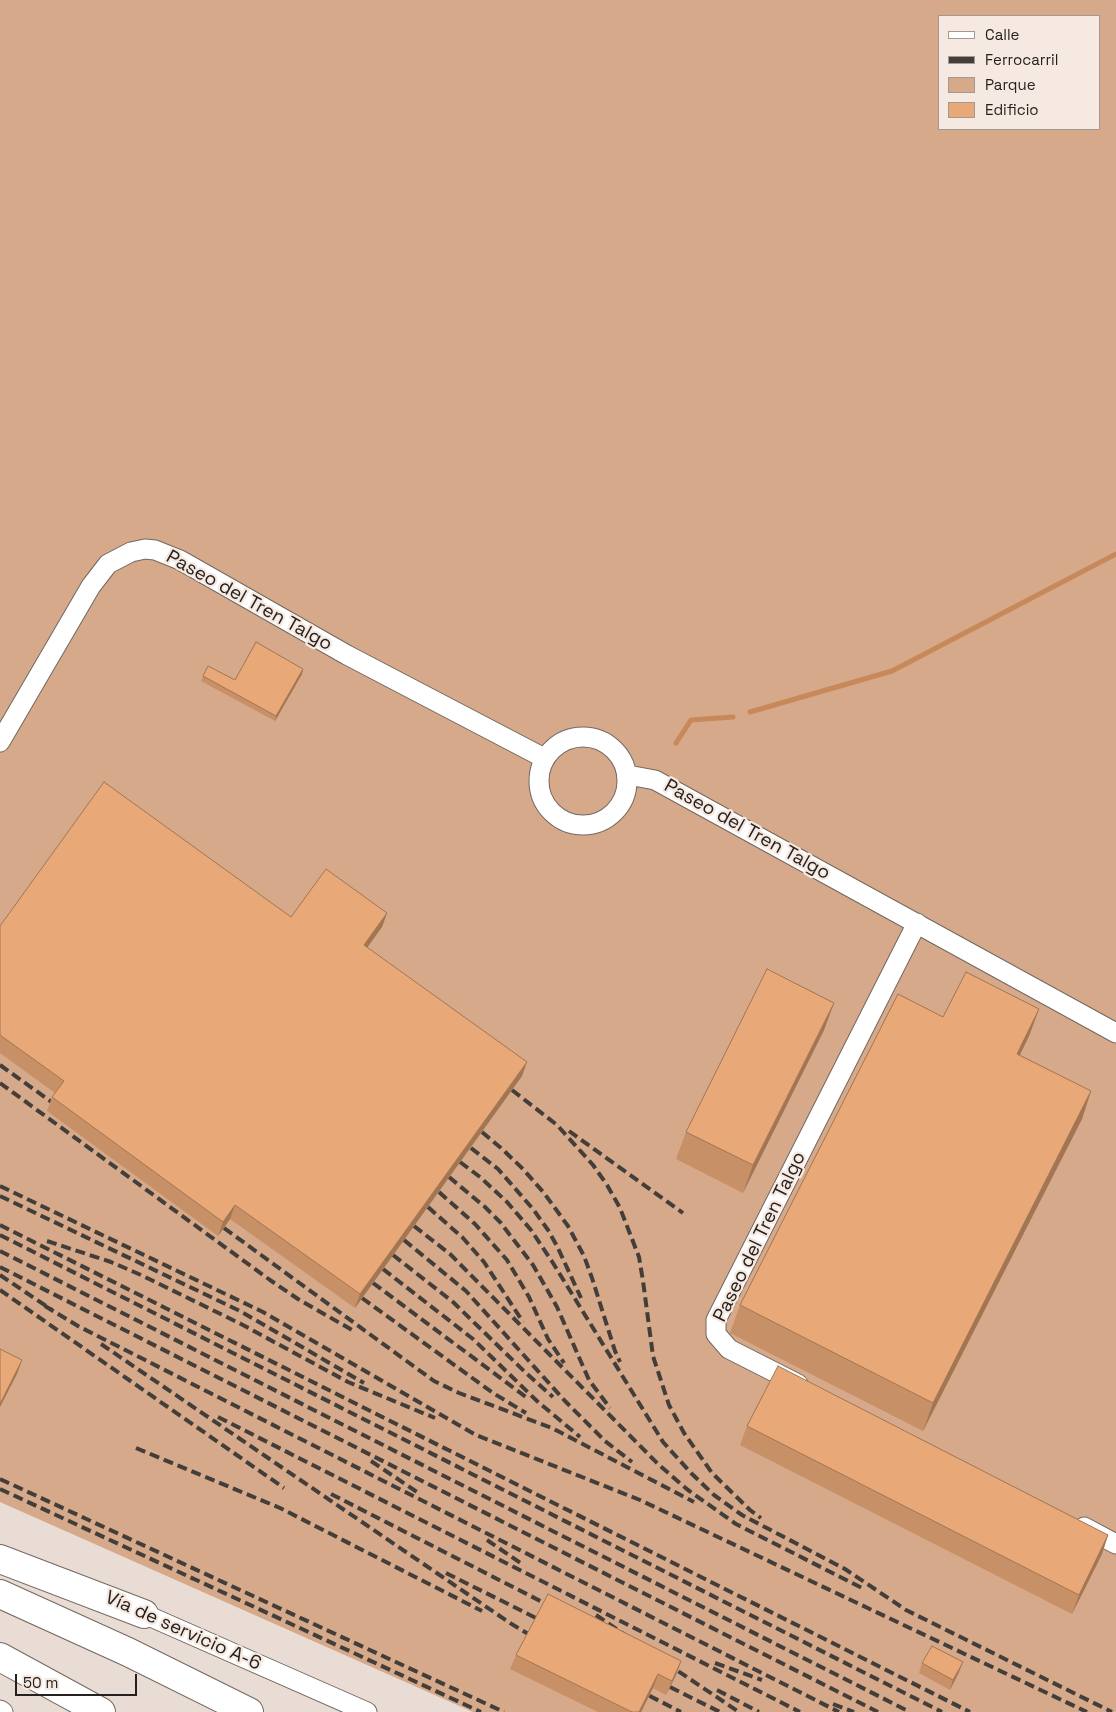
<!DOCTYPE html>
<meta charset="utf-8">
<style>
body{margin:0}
#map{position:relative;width:1116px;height:1712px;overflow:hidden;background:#e9dcd4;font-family:"Space Grotesk",sans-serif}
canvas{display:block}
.legend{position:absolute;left:938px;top:15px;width:162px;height:115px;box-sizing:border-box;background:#f6e9e1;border:1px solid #a39993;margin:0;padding:6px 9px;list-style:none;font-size:15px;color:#26211e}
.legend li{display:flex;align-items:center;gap:10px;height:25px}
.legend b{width:25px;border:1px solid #a39993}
.scale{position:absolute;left:15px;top:1674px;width:122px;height:22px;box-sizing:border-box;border:2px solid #26211e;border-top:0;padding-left:6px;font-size:15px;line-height:18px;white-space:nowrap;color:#26211e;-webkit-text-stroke:4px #f6e9e1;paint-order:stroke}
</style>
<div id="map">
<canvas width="1116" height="1712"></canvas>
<ul class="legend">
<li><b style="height:6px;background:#fff"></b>Calle</li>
<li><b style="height:6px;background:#443e3a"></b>Ferrocarril</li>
<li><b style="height:14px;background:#d5a98a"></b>Parque</li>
<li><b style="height:14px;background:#e8a877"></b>Edificio</li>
</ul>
<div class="scale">50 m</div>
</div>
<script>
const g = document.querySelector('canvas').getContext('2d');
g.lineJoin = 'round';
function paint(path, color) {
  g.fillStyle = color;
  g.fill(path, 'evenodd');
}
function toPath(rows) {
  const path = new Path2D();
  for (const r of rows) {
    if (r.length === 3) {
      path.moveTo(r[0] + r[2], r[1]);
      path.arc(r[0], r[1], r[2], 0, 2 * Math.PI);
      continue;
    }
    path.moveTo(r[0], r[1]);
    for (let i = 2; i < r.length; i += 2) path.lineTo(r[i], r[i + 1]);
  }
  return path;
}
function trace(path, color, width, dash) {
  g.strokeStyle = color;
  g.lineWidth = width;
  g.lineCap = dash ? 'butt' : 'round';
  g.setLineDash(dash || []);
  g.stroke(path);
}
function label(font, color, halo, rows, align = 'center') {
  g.font = font + ' "Space Grotesk",sans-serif';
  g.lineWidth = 4.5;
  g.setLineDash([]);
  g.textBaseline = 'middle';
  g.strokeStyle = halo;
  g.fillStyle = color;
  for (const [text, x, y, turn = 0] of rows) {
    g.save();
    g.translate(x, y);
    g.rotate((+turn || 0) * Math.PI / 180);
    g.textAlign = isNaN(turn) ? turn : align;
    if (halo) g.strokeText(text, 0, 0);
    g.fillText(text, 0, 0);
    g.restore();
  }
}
paint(toPath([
 [0,0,1116,0,1116,1712,473,1712,0,1502],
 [940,16,1100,16,1100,129,940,129]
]), '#d5a98a');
trace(toPath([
 [750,712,892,671,1116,554],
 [676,743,691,720,733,717]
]), '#c78959', 5);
const minor = toPath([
 [583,781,44],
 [0,742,91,586,108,564,131,552,145,549,155,550,180,560,347,655,544,758],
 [628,775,655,780,1116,1033],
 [798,1384,729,1349,716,1334,716,1320,917,923],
 [1084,1527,1116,1544],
 [135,1610,367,1712],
 [0,1710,3,1712]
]);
const motorway = toPath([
 [0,1559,144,1614],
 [0,1594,128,1652,249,1712],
 [0,1657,101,1712]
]);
trace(minor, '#736860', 21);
trace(motorway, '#736860', 30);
trace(minor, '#fff', 19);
trace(motorway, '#fff', 28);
trace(toPath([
 [0,1065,53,1103],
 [0,1083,270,1280,298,1299,352,1330],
 [512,1090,557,1125,593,1165,607,1185,620,1208,639,1257,643,1281,653,1356,669,1405,684,1433,712,1473,750,1510,761,1518],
 [569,1131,683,1213],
 [482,1132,501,1148,523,1169,544,1193,568,1226,584,1256,592,1278,615,1351,620,1362],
 [471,1148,498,1169,533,1209,548,1230,557,1246,581,1298],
 [460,1162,480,1177,507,1202,531,1230,553,1263,663,1442,691,1473,714,1495,742,1515,845,1569,906,1610,1112,1712],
 [449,1177,485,1207,500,1222,533,1265,557,1307,589,1380,610,1408],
 [0,1186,263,1312,476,1435,640,1500,1087,1712],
 [439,1192,475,1224,507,1260,529,1297,548,1339,564,1363],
 [0,1196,240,1311,364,1383],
 [428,1207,463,1238,484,1262,523,1322],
 [0,1225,970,1712],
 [414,1226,450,1254,659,1465,688,1490,736,1524,864,1589],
 [224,1228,434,1381,459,1393,552,1428,694,1502],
 [0,1235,942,1712],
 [404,1240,466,1291,565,1401,605,1441,632,1462],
 [47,1241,111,1262,141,1275,241,1324,348,1382,435,1418],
 [0,1251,910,1712],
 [393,1255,453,1302,526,1373,553,1397],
 [0,1267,878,1712],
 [383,1269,473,1339,537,1401,580,1437],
 [0,1275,52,1310],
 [373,1283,526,1397],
 [0,1290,284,1488],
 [362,1298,493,1393,526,1413],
 [45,1306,78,1326,839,1712],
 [101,1344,510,1623,540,1641],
 [218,1417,800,1712],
 [136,1448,280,1508,482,1611],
 [371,1461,417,1492],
 [0,1479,504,1712],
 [0,1489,481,1712],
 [331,1494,556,1609],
 [487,1540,522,1564],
 [446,1573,538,1619],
 [596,1615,625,1635],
 [666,1663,739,1712],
 [715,1663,762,1680],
 [670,1687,720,1712],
 [636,1689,681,1712],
 [717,1690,759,1712],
 [833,1704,854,1712]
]), '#443e3a', 4, [10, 5]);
paint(toPath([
 [303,669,302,674,275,721,201,681,203,676,235,680],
 [387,913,382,927,367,947,522,1076,355,1308,230,1219,218,1236,47,1111,52,1097,55,1093,0,1053,0,926],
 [834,1003,824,1030,743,1193,676,1159,686,1132],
 [1039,1009,1029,1036,1020,1055,1091,1091,1082,1119,923,1431,730,1333,740,1305,943,1017],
 [747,1426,1108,1535,1102,1554,1072,1614,740,1445],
 [516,1655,681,1661,676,1675,666,1695,653,1688,641,1712,598,1712,510,1669],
 [922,1663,959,1672,950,1690,919,1673]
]), '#c89066');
paint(toPath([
 [303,669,302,674,275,721,276,716],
 [387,913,382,927,359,959,364,945],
 [834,1003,824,1030,743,1193,753,1165],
 [1039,1009,1029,1036,1007,1081,1017,1054],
 [527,1062,522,1076,355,1308,360,1294],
 [1091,1091,1082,1119,923,1431,933,1403],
 [235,1205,230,1219,218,1236,223,1222],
 [22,1360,17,1374,0,1407,0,1404],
 [1108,1535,1102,1554,1072,1614,1079,1595],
 [681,1661,676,1675,666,1695,672,1681],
 [963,1662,959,1672,950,1690,953,1680],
 [658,1674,653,1688,641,1712,639,1712]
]), '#a27653');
const building = toPath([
 [256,642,303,669,276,716,203,676,208,666,235,680,256,642],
 [104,782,291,917,326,869,387,913,364,945,527,1062,360,1294,235,1205,223,1222,52,1097,64,1081,0,1035,0,926,104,782],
 [767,969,834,1003,753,1165,686,1132,767,969],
 [966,972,1039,1009,1017,1054,1091,1091,933,1403,740,1305,898,994,943,1017,966,972],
 [0,1349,22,1360,0,1404,0,1349],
 [778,1366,1108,1535,1079,1595,747,1426,778,1366],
 [548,1594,681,1661,672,1681,658,1674,639,1712,632,1712,516,1655,548,1594],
 [932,1646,963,1662,953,1680,922,1663,932,1646]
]);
paint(building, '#e8a877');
trace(building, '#a27653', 1);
label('19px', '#26211e', '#f6e9e1', [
 ["Paseo del Tren Talgo",249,601,29],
 ["Paseo del Tren Talgo",747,830,29],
 ["Paseo del Tren Talgo",760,1237,-64],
 ["Vía de servicio A-6",183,1631,24]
]);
</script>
